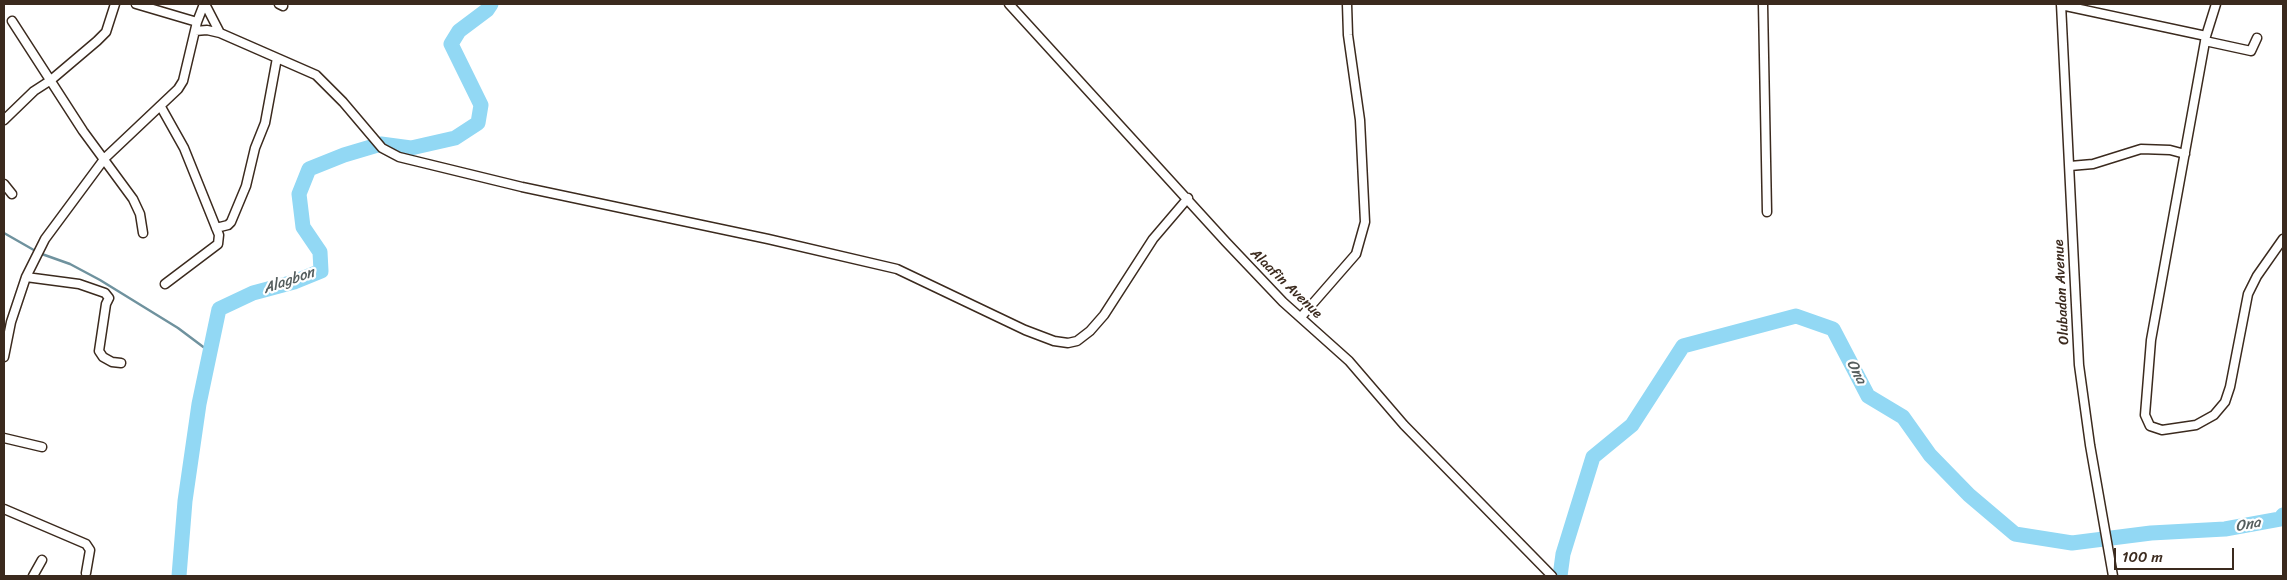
<!DOCTYPE html>
<style>
body{margin:0}
#map{position:relative;width:2287px;height:580px;overflow:hidden;background:#fff;font-family:Sriracha,sans-serif}
canvas{display:block}
.frame{position:absolute;inset:0;border:5px solid #3b2a1e;pointer-events:none}
.scale{position:absolute;left:2114px;top:548px;width:120px;height:22px;box-sizing:border-box;border:2px solid #3b2a1e;border-top:0;padding-left:6px;font-size:15px;line-height:18px;white-space:nowrap;color:#3b2a1e;-webkit-text-stroke:4px #fff;paint-order:stroke}
</style>
<div id="map">
<canvas width="2287" height="580"></canvas>
<div class="frame"></div>
<div class="scale">100 m</div>
</div>
<script>
const g = document.querySelector('canvas').getContext('2d');
g.lineJoin = 'round';
function toPath(rows) {
  const path = new Path2D();
  for (const r of rows) {
    path.moveTo(r[0], r[1]);
    for (let i = 2; i < r.length; i += 2) path.lineTo(r[i], r[i + 1]);
  }
  return path;
}
function trace(path, color, width, dash) {
  g.strokeStyle = color;
  g.lineWidth = width;
  g.lineCap = dash ? 'butt' : 'round';
  g.setLineDash(dash || []);
  g.stroke(path);
}
function label(font, color, halo, rows, align = 'center') {
  g.font = font + ' Sriracha,sans-serif';
  g.lineWidth = 4.5;
  g.setLineDash([]);
  g.textBaseline = 'middle';
  g.strokeStyle = halo;
  g.fillStyle = color;
  for (const [text, x, y, turn = 0] of rows) {
    g.save();
    g.translate(x, y);
    g.rotate((+turn || 0) * Math.PI / 180);
    g.textAlign = isNaN(turn) ? turn : align;
    if (halo) g.strokeText(text, 0, 0);
    g.fillText(text, 0, 0);
    g.restore();
  }
}
trace(toPath([
 [4,233,39,253,70,264,100,280,178,328,210,352]
]), '#6f929e', 2.5);
trace(toPath([
 [179,576,185,501,199,404,219,309,253,293,294,282,321,271,320,252,303,227,299,194,309,169,344,155,381,144,411,148,455,138,478,123,481,105,451,44,459,31,487,10,491,4],
 [1560,576,1563,554,1593,457,1632,425,1683,346,1796,316,1833,329,1868,396,1903,417,1930,455,1969,495,2015,534,2072,543,2151,533,2225,529,2280,519,2283,515]
]), '#92d8f4', 15);
const minor = toPath([
 [136,4,197,22],
 [205,4,220,33],
 [279,4,283,6],
 [1009,4,1226,242,1283,302,1349,361,1404,425,1552,576],
 [1763,4,1767,212],
 [2061,4,2079,365,2090,445,2113,576],
 [2216,4,2206,36,2151,340,2145,415,2150,426,2162,430,2196,425,2214,415,2225,402,2230,387,2248,294,2257,276,2283,239],
 [2061,5,2206,36],
 [12,21,83,131,133,199,140,214,143,233],
 [195,31,207,30,220,33,316,75,343,102,382,148,399,157,522,187,768,239,897,269,1025,330,1054,341,1068,343,1077,341,1090,331,1104,315,1153,239,1188,198],
 [2205,41,2251,51,2257,38],
 [161,107,184,148,219,235,218,244,165,284],
 [4,120,34,91,51,80,97,41,106,32,115,4],
 [2070,166,2093,164,2141,149,2170,150,2185,154],
 [4,184,12,194],
 [216,228,228,225,231,222,246,186,255,148,265,123,277,58],
 [26,277,79,284,105,293,109,298,106,304,99,351,103,357,112,362,121,363],
 [1301,317,1356,254,1365,222,1360,120,1348,35,1347,4],
 [4,357,11,322,26,277,45,239,105,158,178,89,183,81,197,22,204,4],
 [4,438,42,447],
 [4,509,86,544,90,550,86,573],
 [33,576,42,560]
]);
trace(minor, '#3b2a1e', 11);
trace(minor, '#fff', 8);
label('14px', '#3b2a1e', '#fff', [
 ["Alaafin Avenue",1286,284,44],
 ["Olubadan Avenue",2062,292,-93]
]);
label('italic 15px', '#555e5e', '#fff', [
 ["Alagbon",289,281,-19],
 ["Ona",1856,372,62],
 ["Ona",2248,525,-10]
]);
</script>
